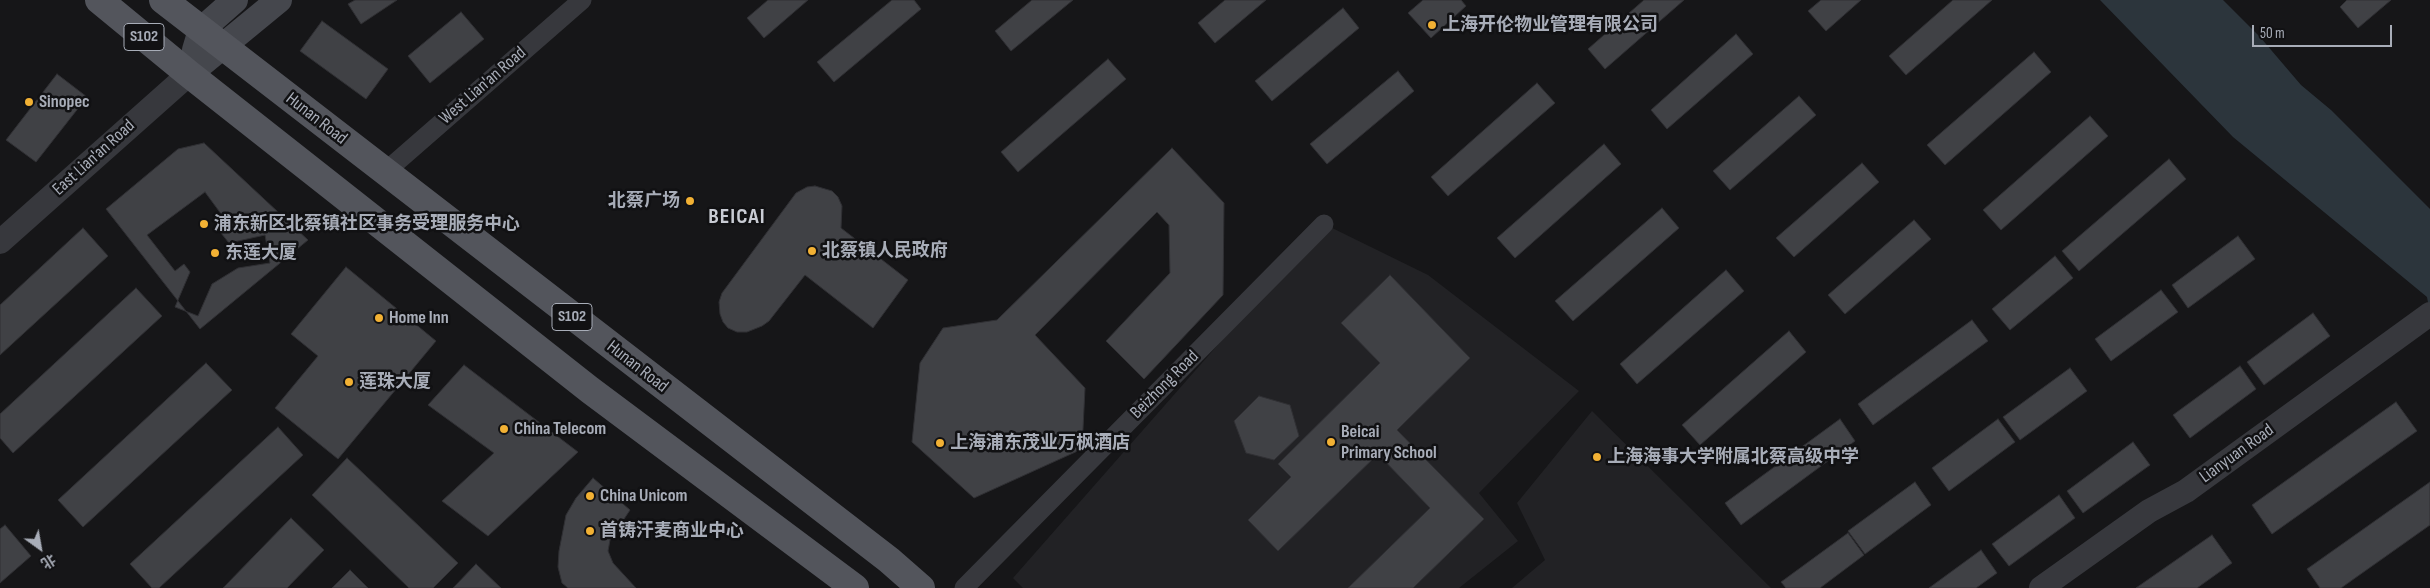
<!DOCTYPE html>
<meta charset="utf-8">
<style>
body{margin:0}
#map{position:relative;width:2430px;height:588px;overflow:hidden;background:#161618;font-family:"Sofia Sans Condensed","Noto Sans SC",sans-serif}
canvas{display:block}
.north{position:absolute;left:15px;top:523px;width:50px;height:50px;-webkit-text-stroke:4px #111113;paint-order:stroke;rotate:148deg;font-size:14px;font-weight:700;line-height:20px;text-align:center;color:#a8adb8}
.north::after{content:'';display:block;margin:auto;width:18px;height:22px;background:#a8adb8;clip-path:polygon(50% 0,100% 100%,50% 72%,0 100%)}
.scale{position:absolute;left:2252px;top:25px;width:140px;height:22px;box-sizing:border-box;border:2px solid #a8adb8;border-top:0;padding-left:6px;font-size:15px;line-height:18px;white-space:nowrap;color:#a8adb8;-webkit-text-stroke:4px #111113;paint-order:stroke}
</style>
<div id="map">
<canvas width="2430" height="588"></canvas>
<div class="north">北</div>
<div class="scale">50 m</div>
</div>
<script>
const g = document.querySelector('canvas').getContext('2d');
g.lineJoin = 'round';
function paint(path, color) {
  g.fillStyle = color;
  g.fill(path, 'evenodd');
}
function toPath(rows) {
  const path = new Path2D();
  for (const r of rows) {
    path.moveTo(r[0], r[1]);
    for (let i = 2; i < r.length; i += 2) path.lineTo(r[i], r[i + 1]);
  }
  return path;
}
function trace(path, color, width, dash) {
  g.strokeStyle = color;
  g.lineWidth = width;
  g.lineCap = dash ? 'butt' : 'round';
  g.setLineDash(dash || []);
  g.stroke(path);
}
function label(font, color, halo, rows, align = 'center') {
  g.font = font + ' "Sofia Sans Condensed","Noto Sans SC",sans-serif';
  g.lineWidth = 5;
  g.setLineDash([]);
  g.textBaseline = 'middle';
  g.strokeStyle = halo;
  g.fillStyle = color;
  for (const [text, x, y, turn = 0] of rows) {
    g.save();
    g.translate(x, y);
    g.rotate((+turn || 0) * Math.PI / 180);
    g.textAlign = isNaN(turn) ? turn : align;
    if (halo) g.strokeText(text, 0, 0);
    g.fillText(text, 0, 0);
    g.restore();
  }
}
paint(toPath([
 [1324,224,1428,275,1579,391,1479,493,1518,541,1459,588,1023,588,1013,578],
 [1592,411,1771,588,1512,588,1545,560,1517,503]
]), '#222225');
paint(toPath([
 [2100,0,2223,0,2260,37,2301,85,2331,110,2430,209,2430,313,2427,297,2233,137]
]), '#2c353c');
const building = toPath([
 [355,0,397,0,361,24,348,4,355,0],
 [768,0,808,0,764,38,747,18,768,0],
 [892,0,914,0,921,9,834,82,817,62,892,0],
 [1032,0,1073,0,1011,51,995,31,1032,0],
 [1225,0,1266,0,1215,43,1198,23,1225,0],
 [1423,0,1461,0,1466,6,1431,38,1408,13,1423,0],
 [1644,0,1684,0,1605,69,1588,49,1644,0],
 [1821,0,1861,0,1826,31,1808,11,1821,0],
 [1953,0,1992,0,1906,75,1889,56,1953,0],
 [2347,0,2391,0,2358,28,2340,7,2347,0],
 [1343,8,1359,28,1272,101,1255,81,1343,8],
 [461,12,484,39,430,83,408,56,461,12],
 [322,21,388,69,366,99,300,51,322,21],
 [1736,34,1753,54,1667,129,1651,110,1736,34],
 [2034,52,2051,72,1945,165,1927,145,2034,52],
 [1108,59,1126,79,1018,172,1001,152,1108,59],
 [1398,71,1414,91,1327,164,1310,144,1398,71],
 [57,74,87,97,36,162,6,140,57,74],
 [1537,83,1555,103,1448,196,1431,177,1537,83],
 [1799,96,1816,115,1730,190,1713,171,1799,96],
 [2090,116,2108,136,2001,230,1983,210,2090,116],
 [204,143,308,240,200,329,106,209,178,149,204,143],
 [1604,144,1621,164,1515,258,1497,238,1604,144],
 [1172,148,1224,203,1223,295,1144,379,1106,341,1170,273,1169,225,1157,212,1035,335,1085,388,1082,449,974,498,912,442,920,363,943,328,997,320,1172,148],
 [2169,159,2186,179,2079,271,2062,251,2169,159],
 [1862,163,1879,182,1794,257,1776,238,1862,163],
 [815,186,832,191,838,197,842,206,841,228,908,280,873,328,805,275,769,321,762,326,747,332,737,332,728,328,723,322,720,314,719,302,722,293,796,193,807,187,815,186],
 [205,192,230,226,221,233,229,243,265,235,270,263,238,268,212,284,198,316,175,307,190,272,184,264,175,271,147,235,205,192],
 [1662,208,1679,228,1573,321,1555,301,1662,208],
 [1914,220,1931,239,1845,314,1828,295,1914,220],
 [83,228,108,256,0,355,0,305,83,228],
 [2238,236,2255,259,2188,308,2172,285,2238,236],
 [2055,256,2073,278,2010,330,1992,309,2055,256],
 [346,267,436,341,338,459,275,408,318,356,291,334,346,267],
 [1726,270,1744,291,1637,384,1620,364,1726,270],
 [1390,275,1470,358,1397,430,1484,519,1413,588,1348,588,1430,508,1378,454,1278,551,1248,520,1291,477,1278,464,1380,363,1341,323,1390,275],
 [136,288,162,316,13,453,0,438,0,414,136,288],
 [2161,290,2178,312,2111,361,2095,339,2161,290],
 [2313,313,2330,336,2264,385,2247,362,2313,313],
 [1972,320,1988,341,1873,425,1858,404,1972,320],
 [1789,331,1806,352,1700,445,1682,425,1789,331],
 [206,363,232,390,83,527,58,500,206,363],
 [464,365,578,452,488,536,442,501,494,453,428,405,464,365],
 [2240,366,2256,389,2190,438,2173,415,2240,366],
 [2070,368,2087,391,2020,440,2003,417,2070,368],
 [1259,396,1290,405,1299,436,1274,460,1246,453,1234,421,1259,396],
 [2396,402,2417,431,2272,534,2252,505,2396,402],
 [1840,419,1855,441,1741,525,1725,503,1840,419],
 [1998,419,2015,442,1949,491,1932,468,1998,419],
 [278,427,303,455,159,588,152,588,130,564,278,427],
 [2133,442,2150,465,2083,513,2067,491,2133,442],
 [347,458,458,563,433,588,409,588,312,495,347,458],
 [593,478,630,510,610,540,608,551,613,563,636,588,568,588,562,583,558,567,559,551,566,515,576,498,593,478],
 [1915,482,1931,505,1865,554,1848,531,1915,482],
 [2430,482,2430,525,2341,588,2320,588,2307,569,2430,482],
 [2059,495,2075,518,2009,566,1992,544,2059,495],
 [291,518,324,550,287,588,223,588,291,518],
 [5,525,31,556,0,583,0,529,5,525],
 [1848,533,1864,555,1820,588,1786,588,1781,582,1848,533],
 [2212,535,2232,563,2197,588,2136,588,2212,535],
 [1981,550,1997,573,1976,588,1929,588,1981,550],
 [476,564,501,588,453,588,476,564],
 [350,570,368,588,332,588,350,570]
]);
paint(building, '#404145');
trace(building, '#303034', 1);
trace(toPath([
 [385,172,582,0],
 [964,588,1324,224]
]), '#37383d', 19);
trace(toPath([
 [0,242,189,74],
 [2041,588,2149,511,2186,491,2430,314]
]), '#37383d', 24);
trace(toPath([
 [195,50,201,30,235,0],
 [189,74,279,0]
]), '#45474d', 26);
trace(toPath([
 [99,0,189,74,590,390,855,588],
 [163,0,889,560,921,588]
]), '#53555c', 28);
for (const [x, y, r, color] of [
 [1432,25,5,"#f2b134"],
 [29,102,5,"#f2b134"],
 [690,201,5,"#f2b134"],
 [204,224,5,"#f2b134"],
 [812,251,5,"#f2b134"],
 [215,253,5,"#f2b134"],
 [379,318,5,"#f2b134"],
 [349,382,5,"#f2b134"],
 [504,429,5,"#f2b134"],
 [1331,442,5,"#f2b134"],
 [940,443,5,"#f2b134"],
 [1597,457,5,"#f2b134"],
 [590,496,5,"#f2b134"],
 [590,531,5,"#f2b134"]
]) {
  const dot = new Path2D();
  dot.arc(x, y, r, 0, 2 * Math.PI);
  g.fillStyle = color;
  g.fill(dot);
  trace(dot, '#111113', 2);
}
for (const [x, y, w] of [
 [144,37,40],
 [572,317,40]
]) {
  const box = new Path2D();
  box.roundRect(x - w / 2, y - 13.5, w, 27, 4);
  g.fillStyle = '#111113';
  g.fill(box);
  trace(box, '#a8adb8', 1);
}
label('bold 16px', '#a8adb8', null, [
 ["S102",144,37],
 ["S102",572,317]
]);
label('bold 18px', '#a8adb8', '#111113', [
 ["上海开伦物业管理有限公司",1442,25],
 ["Sinopec",39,102],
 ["北蔡广场",680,201,"right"],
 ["浦东新区北蔡镇社区事务受理服务中心",214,224],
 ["北蔡镇人民政府",822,251],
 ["东莲大厦",225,253],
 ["Home Inn",389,318],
 ["莲珠大厦",359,382],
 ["China Telecom",514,429],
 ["Beicai",1341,432],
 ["Primary School",1341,453],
 ["上海浦东茂业万枫酒店",950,443],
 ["上海海事大学附属北蔡高级中学",1607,457],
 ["China Unicom",600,496],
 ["首铸汗麦商业中心",600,531]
], 'left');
label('18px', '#a8adb8', '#111113', [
 ["West Lian'an Road",483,86,-41],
 ["Hunan Road",316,119,38],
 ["East Lian'an Road",94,158,-42],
 ["Hunan Road",637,367,38],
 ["Beizhong Road",1165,385,-45],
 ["Lianyuan Road",2237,454,-36]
]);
g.letterSpacing = '1px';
label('bold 22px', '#c9ccd4', '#111113', [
 ["BEICAI",737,217]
]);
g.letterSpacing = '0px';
</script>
